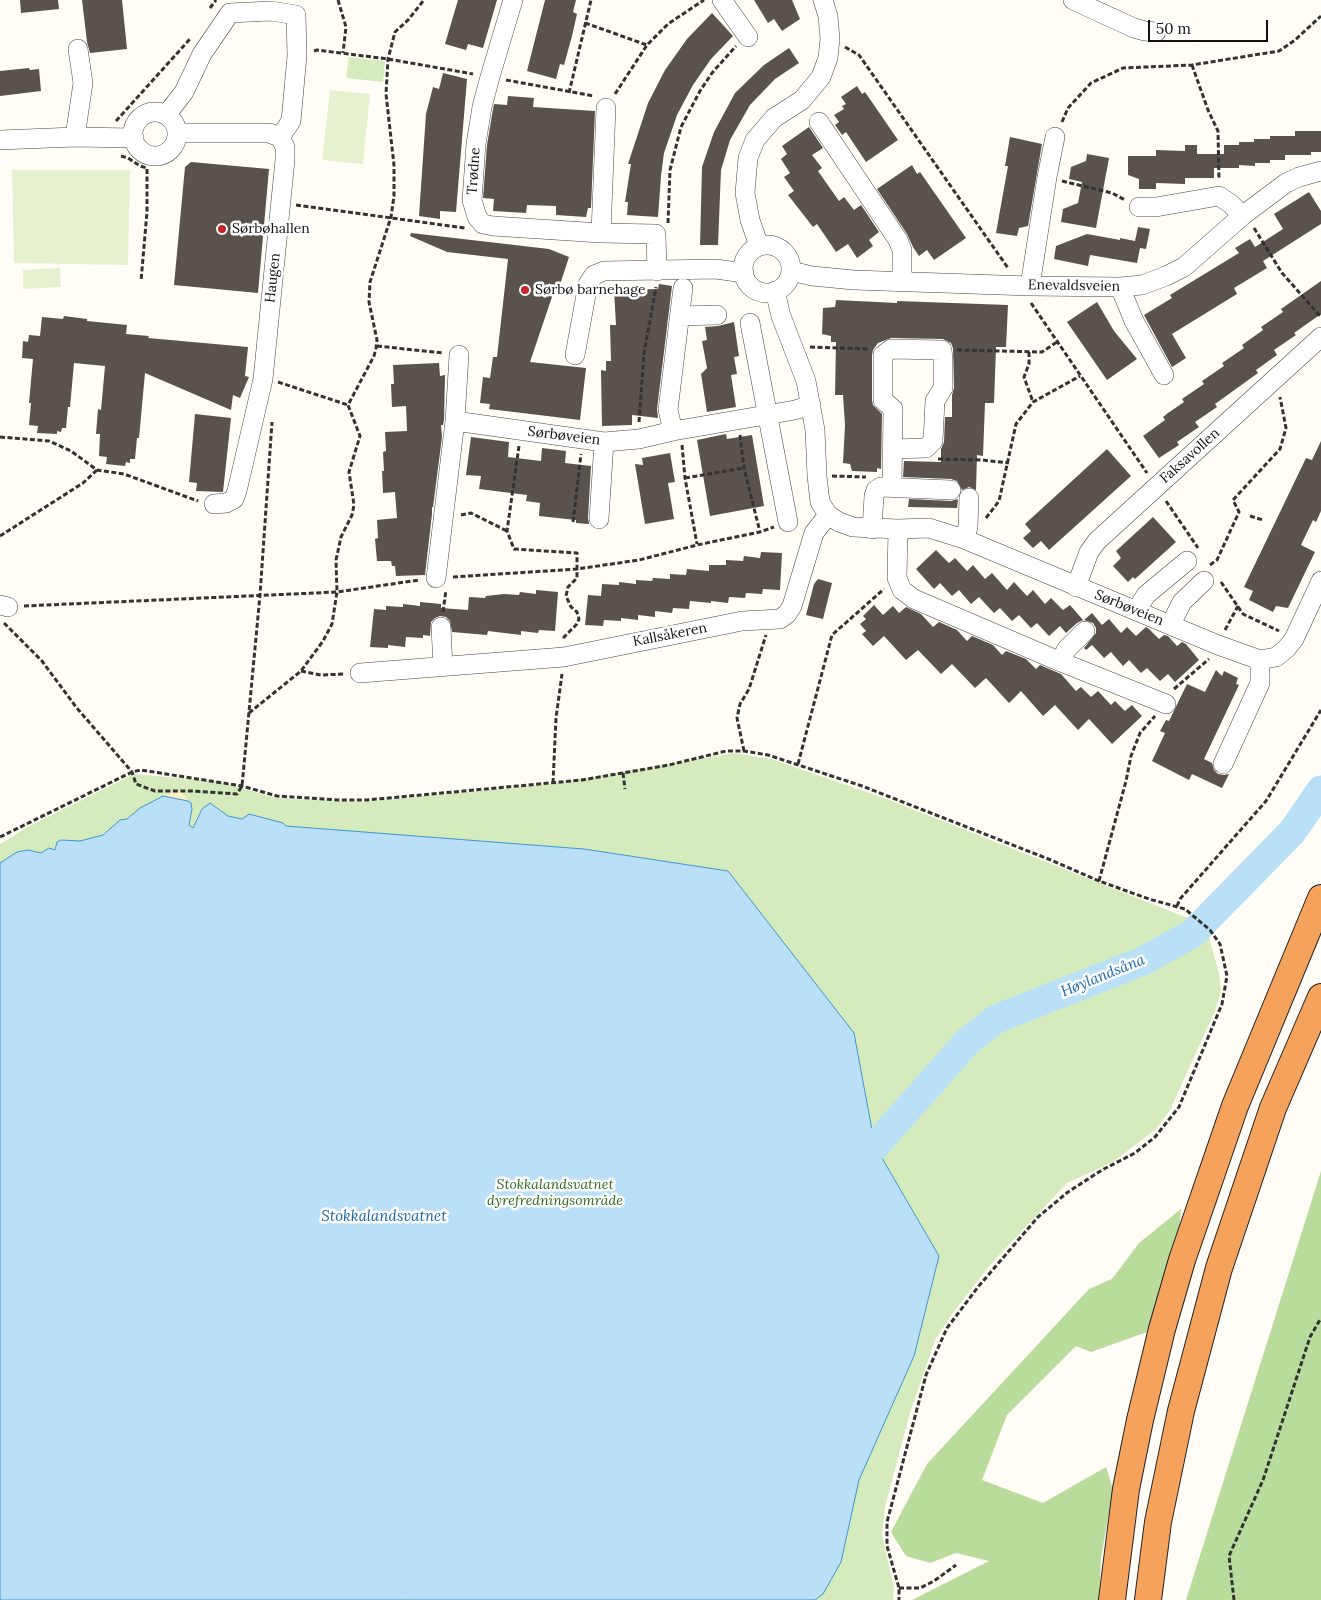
<!DOCTYPE html>
<meta charset="utf-8">
<style>
body{margin:0}
#map{position:relative;width:1321px;height:1600px;overflow:hidden;background:#fffdf5;font-family:Lora,serif}
canvas{display:block}
.scale{position:absolute;left:1148px;top:20px;width:120px;height:22px;box-sizing:border-box;border:2px solid #111;border-top:0;padding-left:6px;font-size:15px;line-height:18px;white-space:nowrap;color:#111;-webkit-text-stroke:4px #fff;paint-order:stroke}
</style>
<div id="map">
<canvas width="1321" height="1600"></canvas>
<div class="scale">50 m</div>
</div>
<script>
const g = document.querySelector('canvas').getContext('2d');
g.lineJoin = 'round';
function paint(path, color) {
  g.fillStyle = color;
  g.fill(path, 'evenodd');
}
function toPath(rows) {
  const path = new Path2D();
  for (const r of rows) {
    if (r.length === 3) {
      path.moveTo(r[0] + r[2], r[1]);
      path.arc(r[0], r[1], r[2], 0, 2 * Math.PI);
      continue;
    }
    path.moveTo(r[0], r[1]);
    for (let i = 2; i < r.length; i += 2) path.lineTo(r[i], r[i + 1]);
  }
  return path;
}
function trace(path, color, width, dash) {
  g.strokeStyle = color;
  g.lineWidth = width;
  g.lineCap = dash ? 'butt' : 'round';
  g.setLineDash(dash || []);
  g.stroke(path);
}
function label(font, color, halo, rows, align = 'center') {
  g.font = font + ' Lora,serif';
  g.lineWidth = 5;
  g.setLineDash([]);
  g.textBaseline = 'middle';
  g.strokeStyle = halo;
  g.fillStyle = color;
  for (const [text, x, y, turn = 0] of rows) {
    g.save();
    g.translate(x, y);
    g.rotate((+turn || 0) * Math.PI / 180);
    g.textAlign = isNaN(turn) ? turn : align;
    if (halo) g.strokeText(text, 0, 0);
    g.fillText(text, 0, 0);
    g.restore();
  }
}
paint(toPath([
 [349,57,385,61,383,82,346,78],
 [734,753,771,759,884,798,1188,918,1208,934,1219,973,1221,991,1215,1011,1170,1110,1156,1129,1113,1162,1067,1183,989,1266,952,1314,935,1340,909,1416,885,1507,882,1534,894,1588,893,1600,0,1600,0,844,28,827,134,774,221,782,276,798,362,802,550,784]
]), '#d5ebbd');
paint(toPath([
 [1321,1171,1321,1600,1186,1600],
 [1181,1209,1178,1243,1147,1332,1091,1352,1076,1346,1007,1415,982,1480,1043,1503,1106,1467,1113,1489,1101,1558,1099,1600,912,1600,989,1561,956,1553,930,1563,906,1556,891,1532,927,1464,1089,1289,1112,1279,1139,1243]
]), '#b9dc9c');
paint(toPath([
 [176,790,182,792,188,801,163,796]
]), '#fbeec1');
paint(toPath([
 [330,90,370,94,363,164,322,160],
 [12,170,130,170,128,265,14,263],
 [60,268,61,287,23,289,23,270]
]), '#e6f2cf');
const water = toPath([
 [163,796,188,801,191,803,192,809,189,825,193,828,202,809,210,803,228,816,242,819,249,814,283,823,286,826,584,849,728,871,854,1033,875,1146,939,1256,914,1356,859,1480,841,1562,823,1594,815,1600,0,1600,0,863,17,852,28,850,41,853,49,848,55,850,57,842,61,840,80,841,103,835,120,820,127,819,140,808,163,796]
]);
paint(water, '#b9e0f7');
trace(water, '#3f96cf', 1);
trace(toPath([
 [875,1146,967,1042,996,1019,1143,961,1192,934,1292,832,1321,790]
]), '#b9e0f7', 29);
paint(toPath([
 [20,0,58,0,59,9,21,13],
 [82,0,122,0,127,49,90,53,87,42],
 [458,0,497,0,483,48,468,44,466,50,445,44],
 [545,0,576,0,573,12,577,14,572,36,564,65,560,64,556,79,527,71],
 [754,0,792,0,800,19,782,31,774,19,768,23],
 [712,13,733,36,711,59,693,85,677,115,664,153,661,176,658,217,627,215,628,202,625,202,631,164,628,164,648,103,665,70,687,39],
 [789,48,799,63,775,79,750,105,730,140,721,170,718,245,700,245,702,167,714,132,735,93,764,65],
 [29,68,30,70,39,69,41,91,0,96,0,71],
 [443,73,467,79,456,212,440,211,440,219,419,216,426,114,433,87,439,89],
 [857,86,862,94,865,92,898,140,866,162,846,132,842,135,835,125,839,122,834,115,844,109,842,106,846,104,841,97],
 [508,96,534,98,533,107,595,111,591,208,588,208,586,217,556,215,556,206,527,205,526,213,493,211,494,199,483,198,487,145,493,109,494,104,507,105],
 [809,127,823,148,812,155,822,168,818,171,839,201,844,197,854,210,861,205,879,232,869,240,873,246,857,258,848,244,836,252,817,224,813,227,788,195,794,191,784,177,790,173,781,159,787,154,782,146],
 [1295,131,1321,131,1321,152,1311,152,1311,155,1285,155,1285,160,1270,160,1270,163,1255,163,1255,166,1239,165,1239,168,1214,168,1214,178,1185,178,1185,184,1156,183,1156,189,1139,189,1139,179,1128,175,1128,156,1156,156,1156,150,1185,151,1185,145,1197,145,1197,154,1224,154,1224,145,1239,145,1239,142,1254,142,1254,139,1270,139,1270,136,1295,136],
 [1010,137,1042,144,1028,226,1019,228,1017,236,996,233,1008,166,1005,166],
 [1087,154,1109,158,1096,228,1061,222,1063,209,1078,203,1082,182,1069,179,1071,167,1086,161],
 [191,162,269,169,258,293,174,285,185,167],
 [912,165,917,174,920,172,966,238,934,260,927,250,919,256,913,247,907,234,877,189],
 [1309,192,1321,211,1321,224,1263,261,1267,268,1234,288,1237,294,1172,334,1186,358,1172,367,1144,315,1172,298,1170,295,1239,253,1235,248,1250,239,1255,247,1283,229,1274,214],
 [1138,227,1150,229,1146,249,1140,248,1137,263,1090,255,1088,266,1054,259,1056,246,1087,234,1120,240,1120,238,1135,241],
 [411,233,549,249,569,257,557,294,553,294,530,362,586,368,580,420,489,409,490,404,480,403,483,377,490,378,493,357,497,357,508,259,447,252,410,236],
 [1321,281,1321,314,1294,333,1296,335,1274,350,1277,355,1256,370,1258,373,1215,404,1217,407,1195,422,1199,427,1177,442,1179,445,1159,458,1143,436,1165,420,1163,417,1168,413,1184,402,1182,399,1204,384,1202,381,1224,366,1222,363,1244,348,1242,345,1263,330,1261,327,1283,312,1281,309],
 [659,284,672,286,657,409,658,418,632,415,632,425,602,426,601,370,606,371,606,361,611,361,610,325,616,325,614,290,658,289],
 [836,300,897,303,897,301,1008,305,1006,347,996,347,994,403,985,403,983,456,977,455,976,490,969,487,962,490,957,481,951,479,903,477,904,461,941,462,941,449,944,442,945,417,952,417,952,395,954,388,953,348,951,343,943,339,891,338,878,343,873,350,872,355,872,400,873,405,882,414,881,469,877,468,877,472,852,471,850,464,843,463,845,425,843,395,835,395,836,342,831,342,831,336,822,334,823,308,835,307],
 [1097,302,1114,331,1137,359,1107,380,1067,322],
 [64,316,87,319,87,321,127,325,126,334,149,336,148,338,248,347,245,376,249,377,240,398,233,395,231,410,145,373,139,438,137,438,135,459,130,459,130,463,126,462,125,466,106,464,107,457,99,456,100,434,96,434,98,409,101,410,105,366,74,363,70,407,68,407,66,428,62,428,61,432,57,431,57,434,37,433,38,426,29,425,31,403,29,403,33,359,22,358,23,341,28,342,29,335,40,336,42,317,63,319],
 [734,322,739,356,734,357,737,374,731,375,736,407,707,412,701,374,707,368,702,341,707,340,705,327,718,326],
 [439,363,440,376,445,375,444,420,443,425,441,425,442,437,433,507,432,507,432,514,425,575,396,576,395,566,392,566,391,561,377,561,375,539,378,538,377,520,397,518,395,492,383,493,382,471,384,471,383,452,386,451,385,432,407,431,406,406,392,407,391,384,394,384,393,365],
 [195,414,231,418,223,492,196,491,197,483,189,482],
 [726,434,727,439,752,435,764,506,710,516,697,440],
 [471,437,509,442,508,457,541,461,542,448,566,451,565,463,591,466,588,518,589,524,576,523,576,520,539,516,540,503,526,501,527,495,479,489,481,476,466,475],
 [1321,441,1321,511,1316,522,1313,520,1301,545,1315,552,1288,608,1276,606,1273,612,1249,600,1253,591,1244,587,1306,458,1312,460],
 [1107,449,1131,476,1049,550,1041,541,1033,548,1023,538,1031,531,1025,524],
 [670,453,675,482,668,483,674,519,645,524,635,464,643,465,642,458],
 [909,499,951,501,958,499,957,508,908,507],
 [1153,517,1176,542,1135,579,1133,577,1128,582,1113,566,1121,558,1116,551],
 [936,550,949,563,955,558,967,571,973,565,985,579,992,573,1007,590,1014,582,1027,596,1033,590,1045,604,1051,598,1063,610,1070,605,1083,620,1077,623,1066,633,1060,626,1049,636,1037,623,1031,628,1019,615,1012,621,1000,608,994,613,979,597,971,604,959,590,952,596,940,583,934,589,916,569],
 [761,552,782,553,780,590,763,589,762,594,746,593,745,598,729,597,728,603,711,601,711,603,690,601,689,609,673,608,672,613,655,611,655,617,638,615,638,620,621,618,621,621,604,620,603,626,585,625,588,595,601,596,602,584,619,585,619,582,636,584,636,580,652,581,653,578,670,579,670,574,686,575,687,569,709,571,709,565,726,565,726,560,743,561,744,556,760,558],
 [818,579,832,583,823,619,806,615,814,584],
 [536,590,558,592,555,631,539,630,538,633,521,631,521,635,488,631,487,635,452,632,450,621,446,617,440,616,435,618,431,622,430,636,423,635,423,638,406,637,405,647,388,645,388,648,370,647,374,609,386,610,386,606,403,607,403,604,420,606,420,602,441,604,441,608,468,610,469,597,485,598,486,596,504,594,519,595,520,592,536,594],
 [874,605,883,615,893,606,899,613,906,607,921,614,933,627,939,622,957,630,967,641,972,636,993,645,1002,655,1006,651,1026,659,1036,669,1040,665,1061,674,1076,691,1081,687,1091,697,1098,691,1111,705,1115,701,1125,711,1132,705,1142,716,1112,744,1089,719,1078,730,1055,705,1043,716,1021,691,1009,703,986,678,975,688,952,664,941,674,918,650,906,660,884,636,873,646,862,634,866,631,860,624,866,619,863,616],
 [1092,613,1102,625,1109,619,1121,633,1127,627,1136,636,1146,627,1149,629,1159,639,1164,635,1168,636,1177,646,1182,642,1186,644,1199,660,1175,682,1168,674,1160,681,1147,668,1141,673,1129,660,1123,666,1111,652,1104,658,1092,645,1086,650,1084,648,1096,633,1096,628,1093,623,1084,620],
 [1216,670,1222,676,1224,671,1238,678,1236,684,1239,685,1204,759,1212,763,1214,770,1218,774,1224,775,1229,774,1222,788,1192,774,1189,780,1152,761,1165,733,1160,731,1166,720,1169,721,1187,684,1205,692]
]), '#5a524d');
const minor = toPath([
 [513,0,490,77,482,107,476,144,472,200,477,217,483,224,493,226,601,233,656,234,657,271],
 [722,0,748,37],
 [1073,0,1134,28,1145,31,1156,32],
 [155,134,22],
 [166,115,184,92,202,54,230,13,271,11,296,15,297,56,291,121,280,137],
 [819,122,898,240,902,250,902,280],
 [177,133,269,133,280,137,285,147,285,160,263,379,237,491,234,499,226,503,214,504],
 [75,137,83,83,78,49],
 [0,140,75,137,134,138],
 [1139,207,1156,207,1219,196,1231,204,1242,216],
 [601,233,606,108],
 [767,269,24],
 [759,246,750,220,745,193,748,158,755,140,774,118,802,100,821,77,828,58,830,39,828,16,823,0],
 [791,271,812,276,854,280,1030,286,1120,287,1142,285,1166,276,1184,267,1242,216,1286,183,1299,177,1321,171],
 [1030,286,1047,177,1055,137],
 [1120,287,1134,321,1164,375],
 [775,291,781,316,806,381,815,430,817,476,820,502,828,515,839,522,853,527,898,529,897,578,902,590,914,599,1061,662,1166,704],
 [680,316,717,315],
 [750,323,788,522],
 [575,355,588,284,594,275,604,271,716,269,744,273],
 [455,421,604,442,639,439,673,431,795,410,811,405],
 [673,431,668,410,683,288],
 [892,487,893,409,883,400,883,355,891,349,942,350,943,359,943,388,935,401,933,441,926,448,893,449],
 [599,519,604,442],
 [872,529,874,496,876,490,881,487,951,490],
 [898,529,929,528,964,539,1218,645,1260,660,1276,657,1286,649,1294,639,1321,581],
 [964,539,968,527,969,498],
 [436,578,455,421,459,355],
 [1076,587,1089,552,1097,541,1321,337],
 [0,605,8,607],
 [1136,611,1146,595,1187,561],
 [1171,624,1182,602,1204,581],
 [441,627,443,667],
 [1061,662,1066,650,1085,631],
 [360,673,564,657,742,621,780,619,787,614,792,606,814,533,828,515],
 [1223,764,1260,683,1260,660]
]);
const highway = toPath([
 [1112,1600,1126,1489,1140,1420,1162,1329,1182,1260,1235,1106,1321,898],
 [1148,1600,1158,1522,1181,1411,1219,1268,1273,1108,1321,997]
]);
trace(minor, '#444', 20);
trace(highway, '#222', 28);
trace(toPath([
 [338,0,346,27,343,53],
 [210,8,216,0],
 [585,23,647,45],
 [845,47,859,55,1008,268],
 [314,51,317,50,388,59,473,74],
 [1192,65,1208,110,1218,131,1219,180],
 [506,80,594,96],
 [569,93,591,0],
 [615,94,647,45,668,24,704,0],
 [116,121,190,39],
 [1062,122,1068,108,1091,83,1123,68,1192,65,1279,51,1295,40,1321,16],
 [121,156,128,158,140,166,147,168,147,212,141,281],
 [1062,181,1112,193,1125,200],
 [296,205,465,228],
 [668,223,670,170,681,127,700,91,712,73,736,46],
 [1254,228,1282,273,1321,317],
 [1031,303,1147,473],
 [377,346,443,353],
 [810,347,868,349],
 [957,350,1042,352,1057,342],
 [1029,352,1029,364,1024,377,1033,402],
 [278,382,348,405],
 [639,422,644,353,656,287],
 [740,435,744,468,760,532],
 [0,437,49,441,71,451,97,470,124,474,198,501],
 [682,445,685,478,697,544],
 [519,446,507,531,514,549,577,553,577,578,568,587,566,596,571,607,577,612,579,619,576,625,564,637,564,640],
 [938,459,982,460,1009,463],
 [832,476,866,477],
 [685,478,744,468],
 [1166,501,1198,548],
 [461,515,471,513,507,531],
 [1250,516,1263,520],
 [986,518,999,501,1016,424,1033,402,1080,376],
 [573,522,581,454],
 [0,536,83,483,97,470],
 [1210,565,1217,560,1239,512,1233,500,1280,449,1286,428,1280,397],
 [453,577,577,569,639,560,697,545,760,532,774,527],
 [1221,582,1243,614,1279,631],
 [24,606,337,592,419,580],
 [443,612,446,590],
 [4,623,42,661,76,707,132,772,136,784,155,791,192,791,237,794,242,786,260,595,272,422],
 [1225,630,1238,606],
 [301,671,321,675,345,674],
 [1174,689,1209,659],
 [249,713,301,671,323,641,332,624,337,592,336,560,341,537,352,515,354,505,349,472,360,436,348,405,374,356,376,348,377,340,369,302,370,282,391,217,394,196,394,165,386,94,388,59,395,32,408,20,424,0],
 [744,751,737,718,740,704,749,689,766,635],
 [798,764,832,635,884,589],
 [623,773,625,789],
 [553,783,556,718,562,674],
 [0,837,132,772,141,770,242,786,277,796,339,800,367,800,582,780,669,765,726,751,744,751,768,755,862,786,1051,860,1099,881,1149,899,1185,909,1210,930,1220,944,1227,976,1222,1004,1179,1107,1155,1137,1135,1153,1102,1170,1068,1192,1038,1217,978,1287,947,1328,926,1375,887,1522,887,1546,899,1588,899,1600],
 [1099,881,1126,781,1131,756,1140,733,1155,716],
 [1177,906,1180,899,1266,801,1321,710],
 [899,1588,920,1588,934,1581,956,1565],
 [1234,1600,1229,1556,1263,1480,1310,1337,1321,1318]
]), '#333', 3, [5, 2.5]);
trace(minor, '#fff', 19);
trace(highway, '#f5a25d', 26);
for (const [x, y, r, color] of [
 [222,229,5,"#c4262e"],
 [525,290,5,"#c4262e"]
]) {
  const dot = new Path2D();
  dot.arc(x, y, r, 0, 2 * Math.PI);
  g.fillStyle = color;
  g.fill(dot);
  trace(dot, '#fff', 2);
}
label('14px', '#111', '#fff', [
 ["Trødne",474,171,-86],
 ["Haugen",273,278,-84],
 ["Enevaldsveien",1074,286,1],
 ["Sørbøveien",564,436,7],
 ["Faksavollen",1190,456,-42],
 ["Sørbøveien",1129,608,22],
 ["Kallsåkeren",670,635,-11]
]);
label('14px', '#111', '#fff', [
 ["Sørbøhallen",232,229],
 ["Sørbø barnehage",535,290]
], 'left');
label('italic 14px', '#2f6b1f', '#fff', [
 ["Stokkalandsvatnet",555,1185],
 ["dyrefredningsområde",555,1201]
]);
label('italic 15px', '#1768a6', '#fff', [
 ["Høylandsåna",1103,976,-22],
 ["Stokkalandsvatnet",384,1217]
]);
</script>
